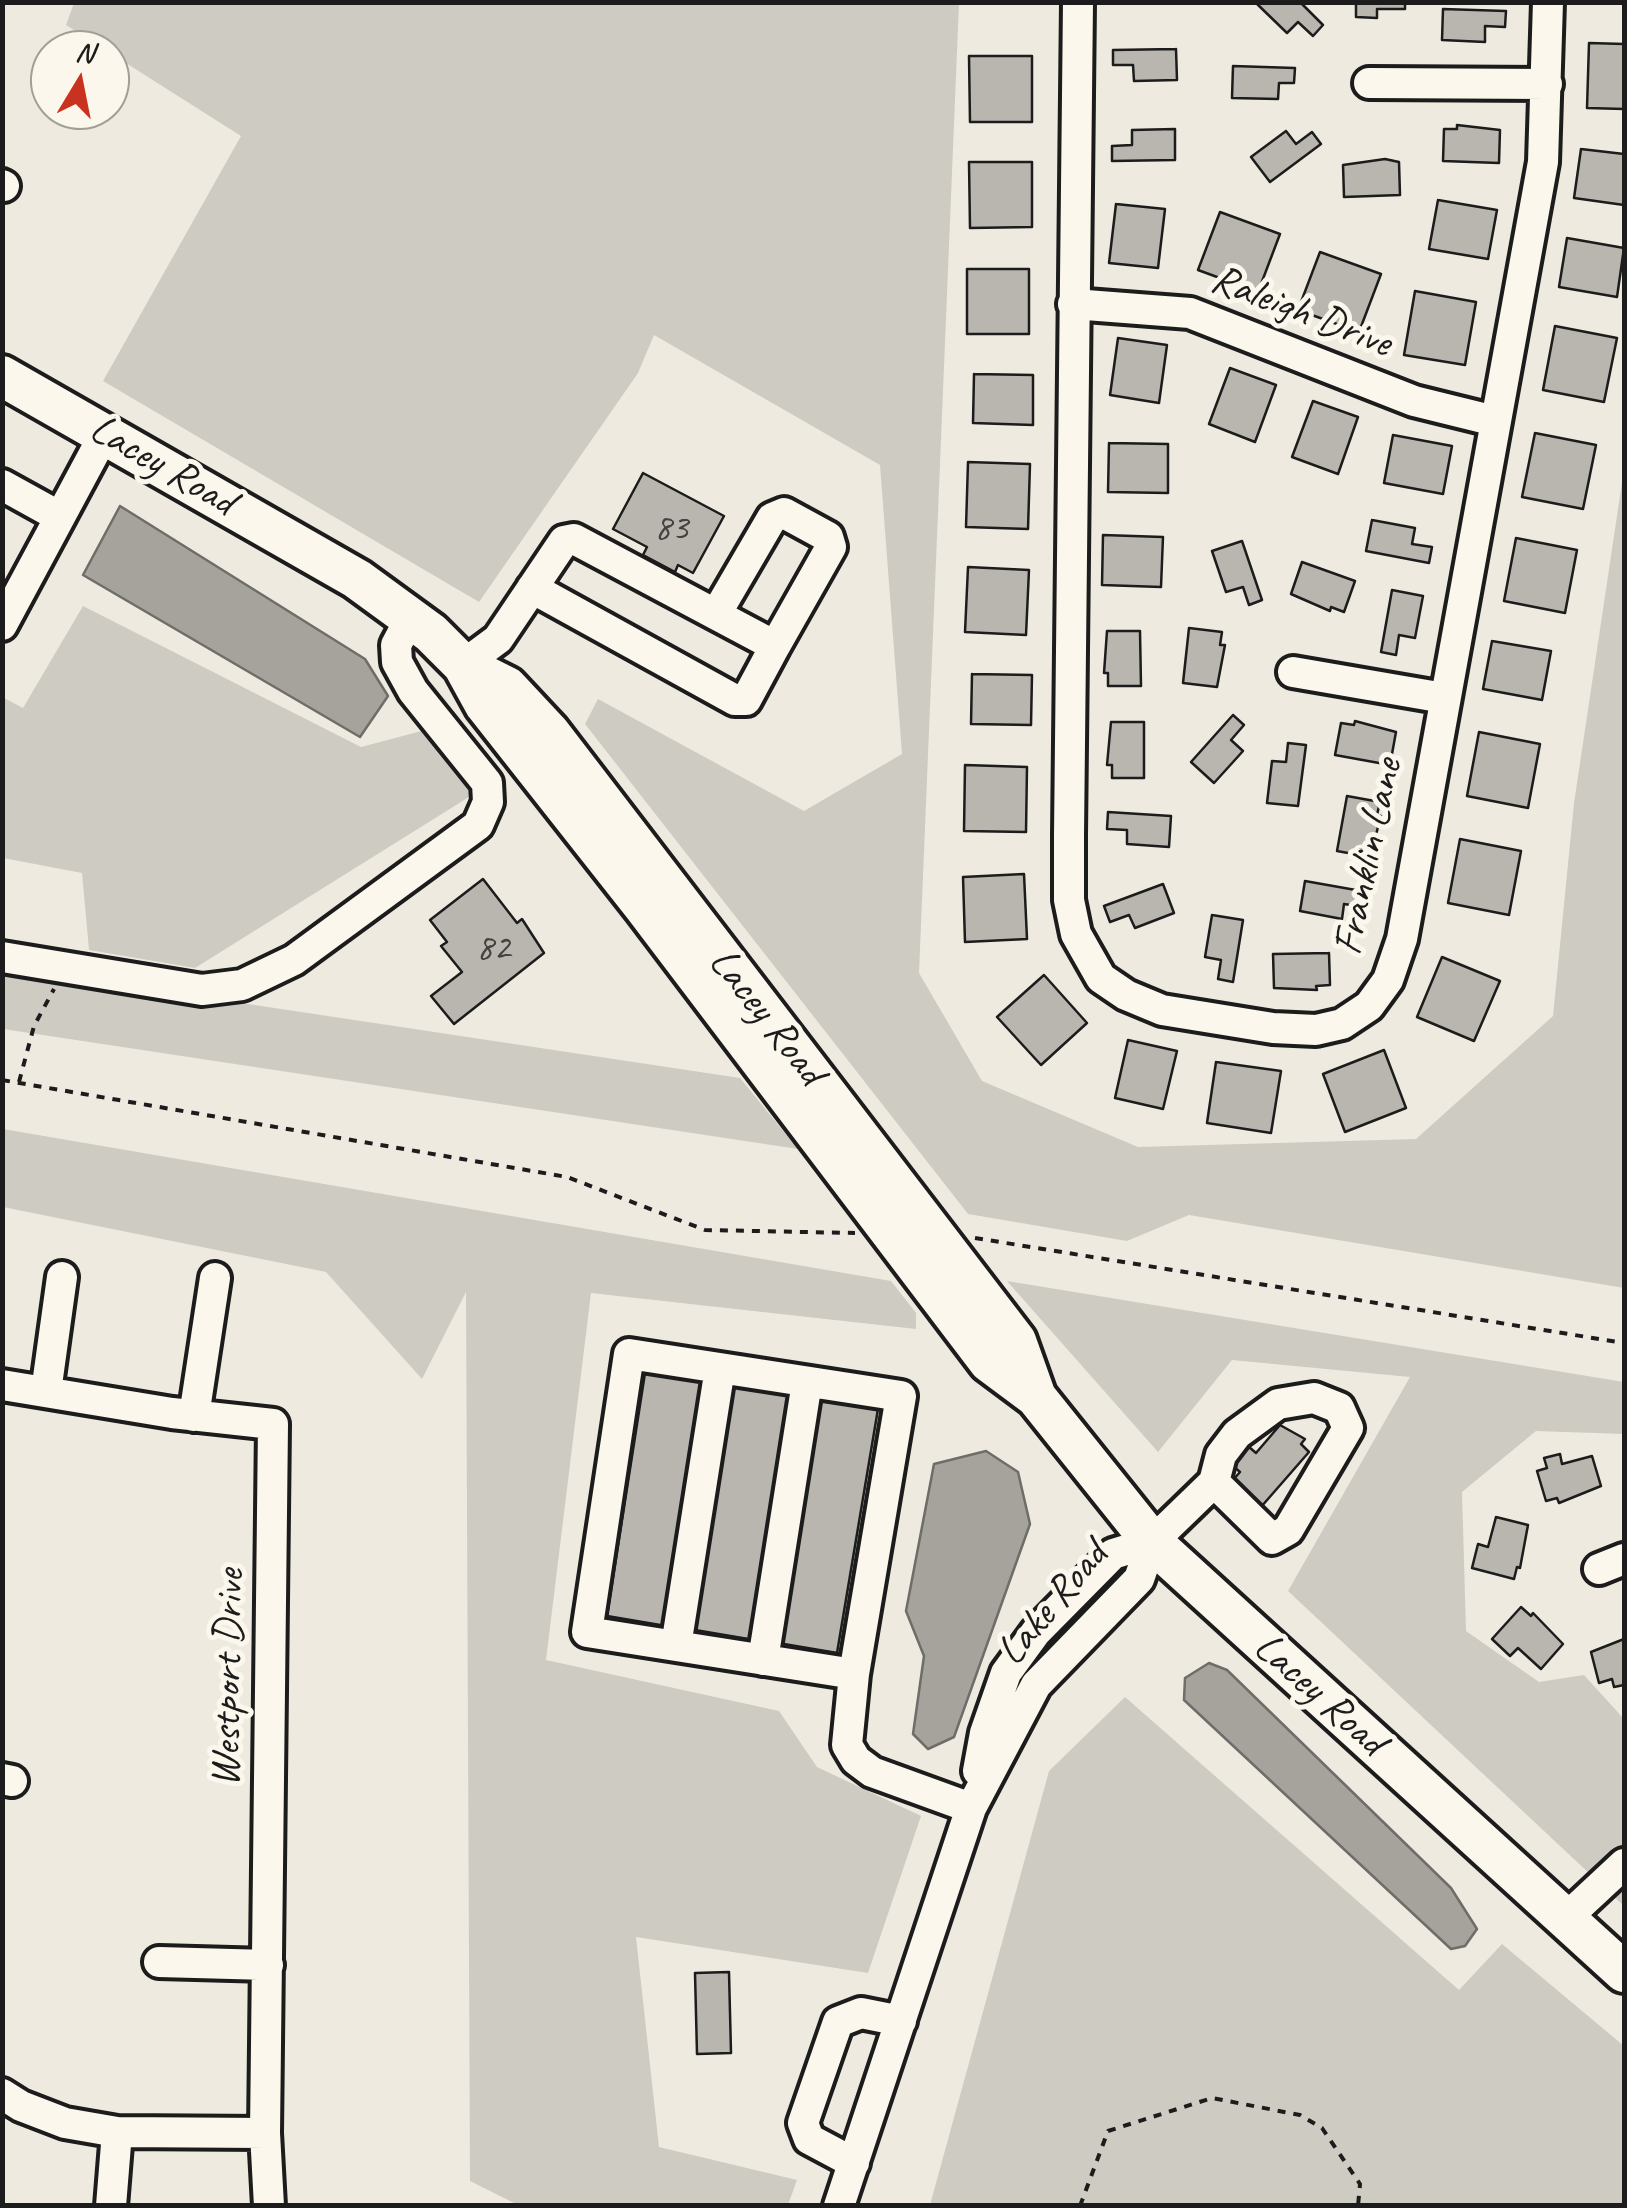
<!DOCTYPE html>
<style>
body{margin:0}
#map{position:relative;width:1627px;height:2208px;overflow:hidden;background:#eeeadf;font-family:Caveat,sans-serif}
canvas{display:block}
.frame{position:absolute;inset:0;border:5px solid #1c1c1c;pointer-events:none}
.north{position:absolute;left:30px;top:30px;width:100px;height:100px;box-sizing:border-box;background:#fbf7ec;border:2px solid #a29f99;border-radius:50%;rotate:10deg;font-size:28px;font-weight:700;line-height:40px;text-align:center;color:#1c1c1c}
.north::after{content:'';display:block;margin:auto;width:35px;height:45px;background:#c8321e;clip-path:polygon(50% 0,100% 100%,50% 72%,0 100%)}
</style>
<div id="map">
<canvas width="1627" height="2208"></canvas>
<div class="frame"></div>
<div class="north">N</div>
</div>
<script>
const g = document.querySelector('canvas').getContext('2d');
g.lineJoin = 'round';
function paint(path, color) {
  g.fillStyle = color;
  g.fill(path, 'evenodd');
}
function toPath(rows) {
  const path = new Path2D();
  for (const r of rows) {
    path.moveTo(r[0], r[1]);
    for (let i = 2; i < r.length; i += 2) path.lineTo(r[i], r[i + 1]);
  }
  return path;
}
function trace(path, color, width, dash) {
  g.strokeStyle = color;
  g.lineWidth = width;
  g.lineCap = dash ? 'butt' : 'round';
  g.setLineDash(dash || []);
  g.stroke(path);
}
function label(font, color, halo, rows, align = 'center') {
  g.font = font + ' Caveat,sans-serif';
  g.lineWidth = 10;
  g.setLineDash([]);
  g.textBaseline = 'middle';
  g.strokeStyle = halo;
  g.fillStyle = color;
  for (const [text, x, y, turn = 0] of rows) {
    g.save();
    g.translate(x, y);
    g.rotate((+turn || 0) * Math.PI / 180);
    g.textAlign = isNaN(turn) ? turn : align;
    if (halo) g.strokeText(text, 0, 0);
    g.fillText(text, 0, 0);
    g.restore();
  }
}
paint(toPath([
 [74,3,959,3,919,973,982,1081,1138,1147,1416,1139,1553,1016,1574,803,1624,469,1624,1288,1189,1215,1127,1241,968,1214,585,724,598,699,804,811,902,754,880,465,654,335,638,373,479,602,103,381,241,136,66,25],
 [83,606,361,747,433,728,477,792,195,968,89,950,82,873,3,858,2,697,23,708],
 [2,967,740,1078,798,1149,3,1029],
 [3,1129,891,1281,916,1313,916,1329,591,1293,546,1660,779,1711,817,1767,921,1816,868,1973,636,1937,659,2147,797,2180,788,2205,518,2205,470,2181,466,1292,422,1379,326,1272,3,1207],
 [1007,1281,1624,1382,1624,1434,1536,1431,1462,1492,1466,1631,1539,1682,1584,1675,1624,1719,1624,1906,1288,1591,1410,1377,1232,1360,1158,1452],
 [1125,1697,1459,1990,1502,1944,1624,2046,1624,2205,930,2205,1049,1771]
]), '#ceccc2');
const water = toPath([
 [120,506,365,659,388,696,360,737,83,575,120,506],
 [986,1451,1018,1472,1030,1524,954,1737,928,1749,913,1734,924,1656,906,1611,934,1464,986,1451],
 [1209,1663,1227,1670,1451,1888,1477,1929,1465,1946,1451,1949,1184,1700,1185,1678,1209,1663]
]);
paint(water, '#a6a39d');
trace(water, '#6f6d69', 2.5);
const building = toPath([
 [1300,2,1323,25,1313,36,1298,22,1287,33,1256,3,1300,2],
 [1356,2,1405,2,1405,9,1377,9,1377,18,1356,17,1356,2],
 [1443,9,1506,11,1505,27,1485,26,1485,42,1442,40,1443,9],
 [1589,43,1624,44,1624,109,1587,108,1589,43],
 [1176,49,1177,80,1134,81,1133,65,1113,65,1113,50,1176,49],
 [969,56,1032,56,1032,122,970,122,969,56],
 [1233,66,1295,68,1294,83,1279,83,1278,99,1232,98,1233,66],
 [1457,125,1500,130,1499,163,1443,161,1444,129,1457,129,1457,125],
 [1175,129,1175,160,1112,161,1112,146,1132,145,1132,130,1175,129],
 [1286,131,1296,144,1312,132,1321,144,1270,182,1251,157,1286,131],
 [1581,149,1624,154,1624,205,1574,198,1581,149],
 [1385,159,1399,162,1400,195,1344,197,1343,165,1385,159],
 [969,162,1032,162,1032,227,970,228,969,162],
 [1438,200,1497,210,1488,259,1429,249,1438,200],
 [1116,204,1165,209,1158,268,1109,263,1116,204],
 [1220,212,1280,234,1258,292,1198,270,1220,212],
 [1567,238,1624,248,1617,297,1559,287,1567,238],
 [1320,252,1381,274,1359,332,1298,310,1320,252],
 [967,269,1029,269,1029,334,967,334,967,269],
 [1415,291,1476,302,1465,365,1404,355,1415,291],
 [1555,326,1617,338,1604,402,1543,390,1555,326],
 [1118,338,1167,345,1159,403,1110,395,1118,338],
 [1230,368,1276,385,1255,442,1209,424,1230,368],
 [974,374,1033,375,1033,425,973,423,974,374],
 [1313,401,1358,417,1338,474,1292,457,1313,401],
 [1535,433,1596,445,1583,509,1522,497,1535,433],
 [1393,435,1452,446,1443,494,1384,483,1393,435],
 [1109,443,1168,444,1168,493,1108,492,1109,443],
 [968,462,1030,464,1028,529,966,527,968,462],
 [643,473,724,516,693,573,678,565,675,572,643,555,647,547,613,529,643,473],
 [1372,520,1415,528,1412,544,1432,547,1429,563,1366,551,1372,520],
 [1103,535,1163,537,1161,587,1102,585,1103,535],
 [1516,538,1577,550,1565,613,1504,601,1516,538],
 [1242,541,1262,600,1249,605,1243,587,1226,592,1212,551,1242,541],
 [1302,562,1355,581,1344,612,1331,607,1330,611,1291,594,1302,562],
 [968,567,1029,570,1026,635,965,632,968,567],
 [1392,590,1423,596,1415,638,1399,635,1396,655,1381,652,1392,590],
 [1189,628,1222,632,1220,645,1225,645,1217,687,1183,683,1189,628],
 [1107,631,1140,631,1141,686,1108,686,1108,673,1104,673,1107,631],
 [1492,641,1551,651,1542,700,1483,689,1492,641],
 [972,674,1032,675,1031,725,971,724,972,674],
 [1233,715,1244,725,1231,740,1243,751,1214,783,1191,762,1233,715],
 [1355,721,1396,732,1390,765,1335,755,1341,723,1354,725,1355,721],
 [1111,722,1144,722,1144,778,1112,778,1112,765,1107,765,1111,722],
 [1479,732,1540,744,1528,808,1467,796,1479,732],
 [1288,743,1306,745,1298,806,1267,803,1272,761,1286,762,1288,743],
 [965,765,1027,767,1026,832,964,831,965,765],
 [1347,796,1380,802,1377,815,1381,816,1370,857,1337,851,1347,796],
 [1108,812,1171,816,1169,847,1127,844,1127,830,1107,829,1108,812],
 [1460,839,1521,851,1509,915,1448,903,1460,839],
 [1024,874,1027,939,965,942,963,877,1024,874],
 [483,879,517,923,522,919,544,953,454,1024,431,996,462,972,441,946,447,942,430,920,483,879],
 [1305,881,1367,892,1364,907,1344,904,1342,919,1300,911,1305,881],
 [1163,884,1174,913,1135,928,1129,915,1110,922,1104,906,1163,884],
 [1212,915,1243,920,1233,982,1218,979,1221,960,1205,957,1212,915],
 [1329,953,1330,985,1316,986,1317,990,1274,988,1273,954,1329,953],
 [1442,957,1500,981,1474,1041,1417,1017,1442,957],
 [1044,975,1087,1023,1041,1065,997,1017,1044,975],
 [1128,1040,1177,1051,1163,1109,1115,1098,1128,1040],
 [1384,1050,1406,1108,1345,1132,1323,1074,1384,1050],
 [1216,1062,1281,1071,1271,1133,1207,1123,1216,1062],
 [645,1373,707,1381,666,1626,607,1616,645,1373],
 [733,1387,795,1395,754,1640,695,1630,733,1387],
 [816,1400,878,1409,837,1653,778,1643,816,1400],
 [1280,1425,1305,1439,1301,1444,1309,1452,1261,1507,1238,1493,1243,1488,1233,1480,1240,1472,1225,1459,1241,1440,1256,1453,1280,1425],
 [1560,1454,1562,1464,1592,1456,1601,1486,1559,1503,1557,1498,1546,1501,1537,1471,1547,1468,1544,1458,1560,1454],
 [1496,1517,1528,1525,1520,1568,1517,1567,1514,1579,1472,1568,1478,1544,1488,1547,1496,1517],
 [1521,1607,1531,1616,1533,1613,1563,1644,1541,1669,1518,1648,1510,1656,1492,1639,1521,1607],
 [1624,1639,1624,1685,1614,1687,1612,1679,1599,1683,1591,1652,1624,1639],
 [729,1972,731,2053,697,2054,695,1973,729,1972]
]);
paint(building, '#b9b6af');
trace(building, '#1c1c1c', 2.5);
const minor = toPath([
 [1078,2,1069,834,1069,900,1076,934,1101,978,1126,995,1162,1010,1273,1028,1316,1030,1342,1024,1369,1006,1388,980,1402,939,1543,162,1548,2],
 [1369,83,1547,84],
 [2,185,4,186],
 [1073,304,1190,313,1414,401,1495,421],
 [2,485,60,517,105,433],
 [716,614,772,518,784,513,828,537,831,547,775,646],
 [2,625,60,517],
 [463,665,498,639,564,541,574,539,775,646,746,700,735,700,532,588],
 [1293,672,1444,698],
 [2,957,202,990,242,985,294,960,478,825,488,802,487,783,413,691,397,662,396,645,411,617],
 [2,1385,172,1413,273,1424,265,2133,269,2206],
 [46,1392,62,1277],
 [194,1416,215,1278],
 [1599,1569,1624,1559],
 [676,1646,720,1368],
 [763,1660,807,1382],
 [854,1674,587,1632,629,1354,901,1396,854,1674,847,1745,856,1760,872,1772,971,1808],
 [978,1771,985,1733,1006,1673,1036,1632,1113,1554,1152,1542],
 [2,1779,12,1781],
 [1565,1919,1624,1864],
 [159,1962,268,1965],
 [2,2094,21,2106,65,2123,117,2132,265,2133],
 [854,2163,809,2139,803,2123,838,2022,861,2013,901,2021],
 [111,2206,117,2132],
 [839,2206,971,1808,1036,1685,1139,1579,1152,1542,1214,1482,1221,1455,1237,1434,1278,1404,1314,1398,1339,1408,1348,1428,1288,1530,1272,1539,1214,1482]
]);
const major = toPath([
 [2,376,357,579,431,633,463,665,485,705,644,907,989,1362,1036,1397,1152,1542,1624,1972],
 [463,665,507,687,550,733,1016,1341,1036,1397]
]);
trace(minor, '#1c1c1c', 38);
trace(major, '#1c1c1c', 48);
trace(toPath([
 [2,1080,567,1177,705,1230,855,1233],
 [19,1082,34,1026,54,989],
 [975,1238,1624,1343],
 [974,2206,1045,2206],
 [1080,2206,1108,2131,1212,2098,1300,2115,1322,2128,1360,2184,1358,2206]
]), '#1c1c1c', 4, [8, 8]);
trace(minor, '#fbf7ec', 30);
trace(major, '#fbf7ec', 40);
label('38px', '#434241', null, [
 ["83",671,529],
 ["82",493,949]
]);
label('42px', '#1c1c1c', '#fbf7ec', [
 ["Raleigh Drive",1301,312,21],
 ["Lacey Road",162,466,30],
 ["Franklin Lane",1369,857,-78],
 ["Lacey Road",766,1017,52],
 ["Lake Road",1053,1604,-50],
 ["Westport Drive",229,1678,-89],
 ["Lacey Road",1319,1695,42]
]);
</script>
